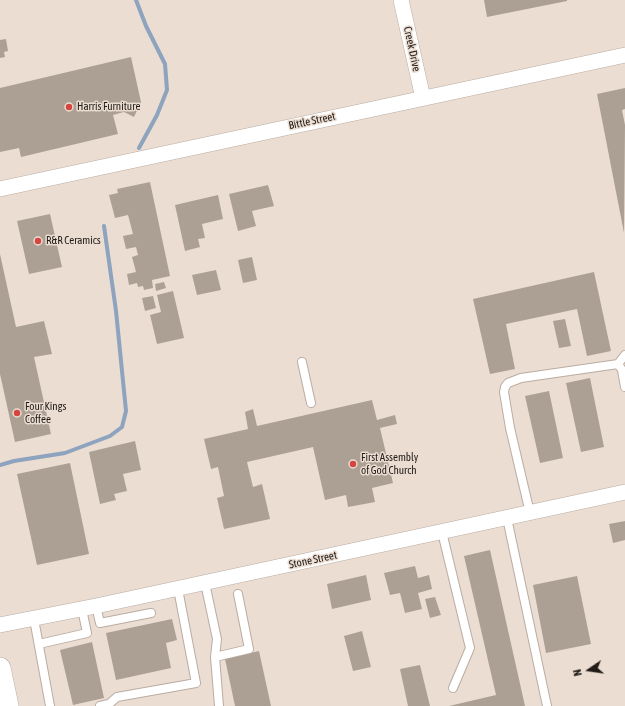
<!DOCTYPE html>
<style>
body{margin:0}
#map{position:relative;width:625px;height:706px;overflow:hidden;background:#ebddd2;font-family:"Asap Condensed",sans-serif}
canvas{display:block}
.north{position:absolute;left:569px;top:650px;width:40px;height:40px;-webkit-text-stroke:3px #ebddd2;paint-order:stroke;rotate:257deg;font-size:11px;font-weight:700;line-height:16px;text-align:center;color:#201b17}
.north::after{content:'';display:block;margin:auto;width:14px;height:18px;background:#201b17;clip-path:polygon(50% 0,100% 100%,50% 72%,0 100%)}
</style>
<div id="map">
<canvas width="625" height="706"></canvas>
<div class="north">N</div>
</div>
<script>
const g = document.querySelector('canvas').getContext('2d');
g.lineJoin = 'round';
function toPath(rows) {
  const path = new Path2D();
  for (const r of rows) {
    path.moveTo(r[0], r[1]);
    for (let i = 2; i < r.length; i += 2) path.lineTo(r[i], r[i + 1]);
  }
  return path;
}
function trace(path, color, width, dash) {
  g.strokeStyle = color;
  g.lineWidth = width;
  g.lineCap = dash ? 'butt' : 'round';
  g.setLineDash(dash || []);
  g.stroke(path);
}
function paint(path, color) {
  g.fillStyle = color;
  g.fill(path, 'evenodd');
}
function label(font, color, halo, rows, align = 'center') {
  g.font = font + ' "Asap Condensed",sans-serif';
  g.lineWidth = 3;
  g.setLineDash([]);
  g.textBaseline = 'middle';
  g.strokeStyle = halo;
  g.fillStyle = color;
  for (const [text, x, y, turn = 0] of rows) {
    g.save();
    g.translate(x, y);
    g.rotate((+turn || 0) * Math.PI / 180);
    g.textAlign = isNaN(turn) ? turn : align;
    if (halo) g.strokeText(text, 0, 0);
    g.fillText(text, 0, 0);
    g.restore();
  }
}
trace(toPath([
 [136,0,146,26,165,64,167,90,157,115,139,148],
 [0,465,14,461,65,453,110,436,122,427,126,411,116,311,104,226]
]), '#8da3be', 4);
paint(toPath([
 [484,0,567,0,567,1,487,17],
 [6,39,8,51,4,52,5,57,0,58,0,40],
 [131,57,141,102,134,117,124,112,113,115,118,134,21,157,19,148,0,152,0,88],
 [625,88,625,109,622,110,625,125,624,233,597,94],
 [150,182,170,276,152,280,153,288,144,290,143,286,138,287,137,283,129,285,127,274,136,272,132,257,138,255,136,247,126,249,123,236,133,234,128,215,115,218,109,195,118,193,117,189],
 [268,185,274,206,252,211,256,226,238,231,229,194],
 [218,195,223,219,202,224,205,238,198,239,200,247,185,251,175,205],
 [50,214,62,267,29,274,17,221],
 [0,254,16,327,44,321,52,354,34,357,51,434,15,442,0,374],
 [252,257,257,280,243,283,238,260],
 [216,270,221,290,197,295,192,275],
 [594,272,611,351,587,356,577,309,506,324,515,369,490,374,473,299],
 [164,282,166,288,156,291,155,284],
 [173,291,184,338,157,344,150,315,161,312,157,295],
 [153,296,156,308,145,311,142,298],
 [565,319,571,346,559,348,553,321],
 [590,378,604,447,581,452,566,383],
 [549,391,563,458,540,463,525,396],
 [372,400,377,420,395,415,397,424,380,428,393,483,372,488,375,502,348,507,346,495,325,500,313,447,247,462,253,487,262,484,270,519,224,529,217,498,224,496,218,467,211,469,204,439,248,429,245,412,253,409,257,426],
 [135,441,141,470,123,474,127,491,114,494,116,500,100,504,89,452],
 [70,463,89,554,37,565,17,474],
 [625,521,625,540,613,543,609,524],
 [490,550,525,706,449,706,496,695,464,556],
 [415,566,418,578,429,575,432,589,418,593,422,609,405,613,400,593,390,595,384,573],
 [366,575,371,600,332,609,327,584],
 [577,576,591,644,546,653,533,585],
 [435,597,441,615,430,618,425,599],
 [172,619,177,640,166,643,171,668,116,680,106,633],
 [362,631,371,667,353,671,344,636],
 [92,642,104,698,73,705,60,650],
 [259,651,271,706,235,706,225,659],
 [420,665,430,706,408,706,400,669]
]), '#aca095');
const lane = toPath([
 [302,362,311,403],
 [618,364,625,355],
 [530,513,510,428,504,392,505,387,508,383,521,378,618,364,622,370,625,387],
 [507,518,547,706],
 [442,532,470,648,453,688],
 [205,583,217,639,215,657,219,706],
 [96,606,100,623,151,613],
 [34,619,50,706],
 [39,644,87,633,82,609],
 [215,657,249,649,238,594],
 [100,706,109,704,117,697,196,683,178,589]
]);
const street = toPath([
 [401,0,423,98],
 [0,189,625,55],
 [0,625,96,606,625,492]
]);
const secondary = toPath([
 [0,668,8,706]
]);
trace(lane, '#baaca2', 10);
trace(street, '#baaca2', 16);
trace(secondary, '#baaca2', 22);
trace(lane, '#fff', 8);
trace(street, '#fff', 15);
trace(secondary, '#fff', 21);
for (const [x, y, r, color] of [
 [69,107,4,"#d54641"],
 [38,241,4,"#d54641"],
 [17,413,4,"#d54641"],
 [353,464,4,"#d54641"]
]) {
  const dot = new Path2D();
  dot.arc(x, y, r, 0, 2 * Math.PI);
  g.fillStyle = color;
  g.fill(dot);
  trace(dot, '#ebddd2', 1.5);
}
label('11px', '#201b17', '#ebddd2', [
 ["Creek Drive",412,49,78],
 ["Bittle Street",312,121,-12],
 ["Stone Street",313,560,-12]
]);
label('11px', '#201b17', '#ebddd2', [
 ["Harris Furniture",77,107],
 ["R&R Ceramics",46,241],
 ["Four Kings",25,407],
 ["Coffee",25,420],
 ["First Assembly",361,458],
 ["of God Church",361,471]
], 'left');
</script>
